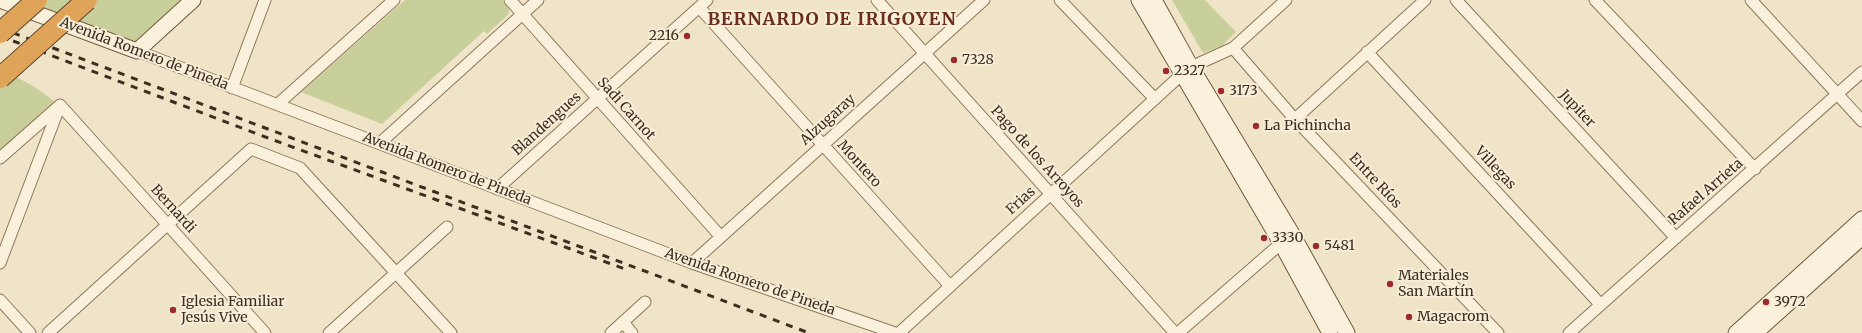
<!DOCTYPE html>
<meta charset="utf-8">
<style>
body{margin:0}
canvas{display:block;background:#f0e4c8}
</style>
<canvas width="1862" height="333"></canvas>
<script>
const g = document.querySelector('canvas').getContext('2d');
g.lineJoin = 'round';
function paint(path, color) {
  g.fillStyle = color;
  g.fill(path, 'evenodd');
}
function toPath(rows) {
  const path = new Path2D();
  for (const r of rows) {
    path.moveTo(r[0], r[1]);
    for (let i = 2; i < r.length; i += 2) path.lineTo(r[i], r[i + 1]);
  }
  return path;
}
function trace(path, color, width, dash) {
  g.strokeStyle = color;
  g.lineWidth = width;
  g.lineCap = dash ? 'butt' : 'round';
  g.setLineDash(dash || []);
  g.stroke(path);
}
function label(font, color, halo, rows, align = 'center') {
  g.font = font + ' Merriweather,serif';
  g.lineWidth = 4;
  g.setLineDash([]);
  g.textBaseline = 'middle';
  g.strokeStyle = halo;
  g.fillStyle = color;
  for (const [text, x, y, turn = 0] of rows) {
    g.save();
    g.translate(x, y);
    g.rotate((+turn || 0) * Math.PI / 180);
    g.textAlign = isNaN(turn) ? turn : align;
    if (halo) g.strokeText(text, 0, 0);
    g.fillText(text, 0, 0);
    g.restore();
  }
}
paint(toPath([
 [0,0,193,0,137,51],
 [405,0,502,0,510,8,508,15,487,34,484,31,382,124,301,92],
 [1172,0,1205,0,1236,32,1222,46,1203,53],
 [0,68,33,86,60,105,0,158]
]), '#c9cf9b');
const street = toPath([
 [510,0,721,237],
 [877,0,1175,333],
 [1060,0,1155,99],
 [1456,0,1676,238],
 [1595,0,1755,169],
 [1751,0,1862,121],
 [699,7,950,286],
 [1233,48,1292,116,1498,333],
 [137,51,692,263,895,333],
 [1367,52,1600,304],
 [232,88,265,0],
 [278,104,394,0],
 [60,105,265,333],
 [1295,119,1425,0],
 [380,143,538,0],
 [0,158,58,107],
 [497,189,707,0],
 [0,263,60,105],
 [692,263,984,0],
 [0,300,30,333],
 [623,322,632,333],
 [48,333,251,149,300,168,451,333],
 [329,333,447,227],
 [611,333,645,302],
 [899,333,1181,75,1191,67,1233,48,1286,0],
 [1178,333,1286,239],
 [1569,333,1862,72]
]);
const secondary = toPath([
 [0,0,137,51,193,0],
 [1139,0,1281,243,1330,333],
 [1154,0,1191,67,1292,234,1347,333],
 [1736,333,1862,219],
 [1755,333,1862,237]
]);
trace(street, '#8d765c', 13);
trace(secondary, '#6f573f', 17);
trace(street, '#faf1dc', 11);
trace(secondary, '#faf1dc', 15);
trace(toPath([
 [0,28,809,333],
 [0,36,268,138,625,269]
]), '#3d2e20', 3, [7, 7]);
const highwayBridge = toPath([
 [0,33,37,0],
 [0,78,87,0]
]);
trace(highwayBridge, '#5b4430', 22, []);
trace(highwayBridge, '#e0a458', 20);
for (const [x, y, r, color] of [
 [687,36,4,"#9e2a2b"],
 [954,60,4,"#9e2a2b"],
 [1166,71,4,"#9e2a2b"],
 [1221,91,4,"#9e2a2b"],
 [1256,126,4,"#9e2a2b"],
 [1264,238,4,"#9e2a2b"],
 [1316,246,4,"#9e2a2b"],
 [1390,284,4,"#9e2a2b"],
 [1766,302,4,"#9e2a2b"],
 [173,310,4,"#9e2a2b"],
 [1409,317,4,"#9e2a2b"]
]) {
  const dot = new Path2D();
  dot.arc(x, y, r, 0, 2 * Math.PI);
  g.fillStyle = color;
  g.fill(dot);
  trace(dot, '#f7eed8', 1.5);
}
label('14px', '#3d2e20', '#f7eed8', [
 ["2216",679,36,"right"],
 ["7328",962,60],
 ["2327",1174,71],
 ["3173",1229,91],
 ["La Pichincha",1264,126],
 ["3330",1272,238],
 ["5481",1324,246],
 ["Materiales",1398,276],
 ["San Martín",1398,292],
 ["Iglesia Familiar",181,302],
 ["Jesús Vive",181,318],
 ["3972",1774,302],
 ["Magacrom",1417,317]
], 'left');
label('14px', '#3d2e20', '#f7eed8', [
 ["Avenida Romero de Pineda",144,54,21],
 ["Sadi Carnot",626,109,48],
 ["Jupiter",1577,109,47],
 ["Alzugaray",828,120,-42],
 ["Blandengues",547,124,-42],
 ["Pago de los Arroyos",1037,157,48],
 ["Montero",859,164,48],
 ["Villegas",1495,168,47],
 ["Avenida Romero de Pineda",447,169,21],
 ["Entre Ríos",1375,181,47],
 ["Rafael Arrieta",1706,192,-41],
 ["Frias",1021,201,-42],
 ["Bernardi",173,209,48],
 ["Avenida Romero de Pineda",750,282,19]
]);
g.letterSpacing = '1px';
label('bold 18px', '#6b2e1e', '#f7eed8', [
 ["BERNARDO DE IRIGOYEN",832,20]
]);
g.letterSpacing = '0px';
</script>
